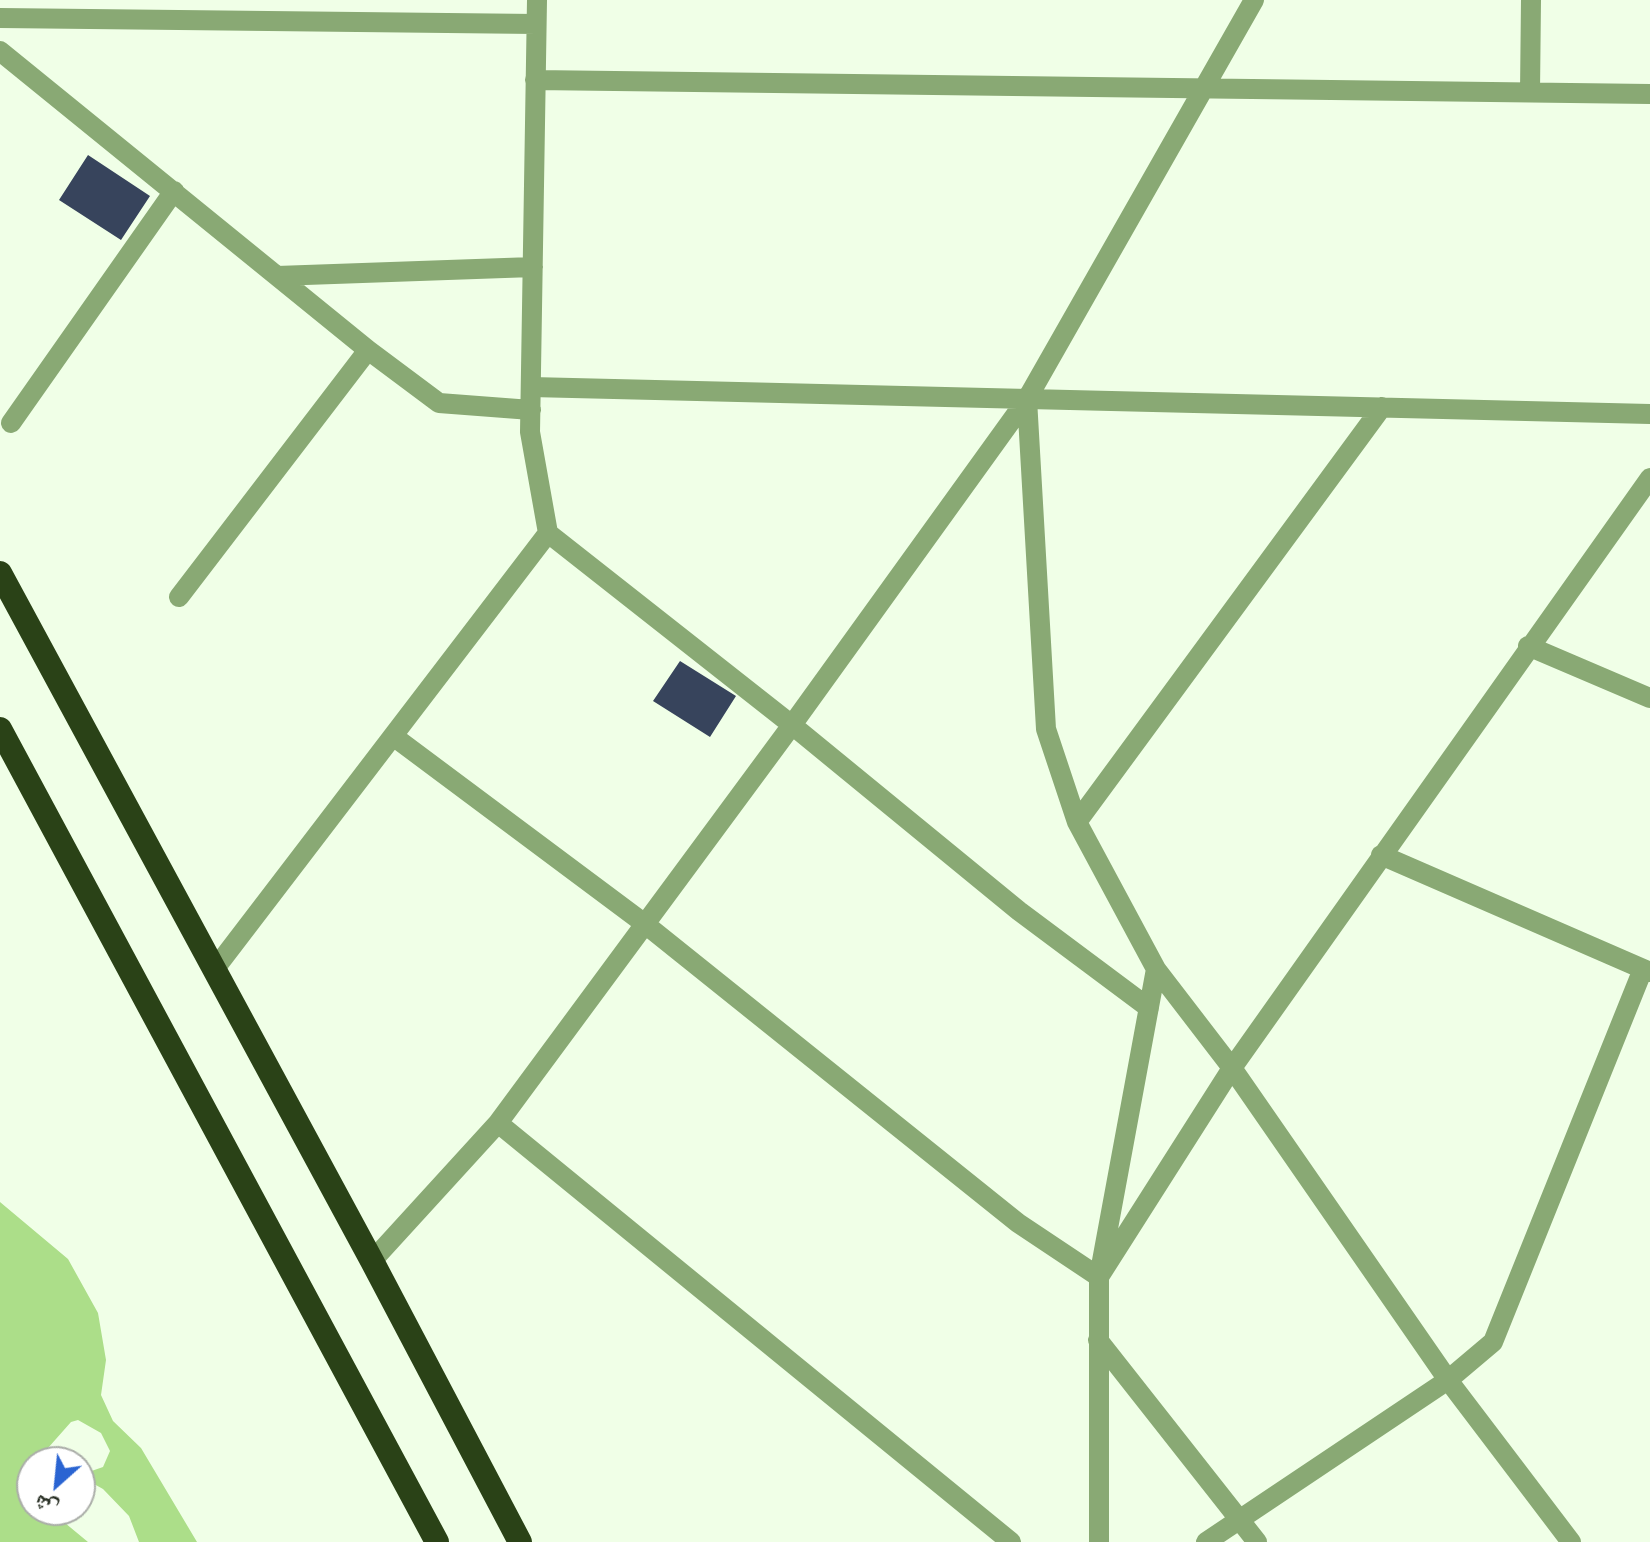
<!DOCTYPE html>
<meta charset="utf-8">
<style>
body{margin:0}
#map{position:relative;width:1650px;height:1542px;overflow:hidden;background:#f0ffe7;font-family:"Nunito Sans","Noto Naskh Arabic",sans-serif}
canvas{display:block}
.north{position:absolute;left:16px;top:1446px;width:80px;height:80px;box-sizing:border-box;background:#fff;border:2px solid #aaada8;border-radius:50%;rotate:207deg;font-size:22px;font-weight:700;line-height:32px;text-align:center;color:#2a3126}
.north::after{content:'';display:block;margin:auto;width:28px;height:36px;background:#2a64d2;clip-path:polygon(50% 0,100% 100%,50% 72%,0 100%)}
</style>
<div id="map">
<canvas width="1650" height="1542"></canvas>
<div class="north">ش</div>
</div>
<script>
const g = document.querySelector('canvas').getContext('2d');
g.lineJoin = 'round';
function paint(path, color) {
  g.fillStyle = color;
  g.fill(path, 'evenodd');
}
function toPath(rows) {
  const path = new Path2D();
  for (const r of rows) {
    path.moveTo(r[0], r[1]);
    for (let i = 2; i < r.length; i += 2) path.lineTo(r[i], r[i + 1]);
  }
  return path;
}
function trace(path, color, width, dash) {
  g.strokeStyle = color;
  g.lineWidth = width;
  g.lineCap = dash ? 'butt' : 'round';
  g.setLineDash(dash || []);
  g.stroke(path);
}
paint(toPath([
 [0,1202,68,1259,98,1313,106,1360,101,1395,113,1421,141,1448,197,1542,139,1542,129,1516,103,1489,94,1484,80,1487,80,1475,103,1467,110,1451,101,1433,78,1420,71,1422,48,1448,44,1456,47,1462,32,1462,32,1510,56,1510,59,1518,88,1542,0,1542]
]), '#acde89');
paint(toPath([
 [88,155,150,196,121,240,59,200],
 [680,661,736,696,710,737,653,701]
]), '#37445c');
trace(toPath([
 [537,0,530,432,548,533,792,725,1019,911,1149,1008],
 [0,18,536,24],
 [0,51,368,350,439,403,531,410],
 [535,80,1650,94],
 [1530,92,1531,0],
 [277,276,533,267],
 [531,387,1650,414],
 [1027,399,1046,729,1077,822,1156,969,1232,1068,1448,1380,1571,1542],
 [11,423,174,191],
 [179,597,368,350],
 [1528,646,1650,698],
 [393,736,645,924,1018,1223,1099,1277,1232,1068,1650,478],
 [1077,822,1382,407],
 [1381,855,1650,972],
 [214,970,548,533],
 [498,1123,1011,1542],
 [372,1261,498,1123,792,725,1027,399,1254,0],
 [1098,1340,1257,1542],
 [1099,1542,1099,1277,1156,969],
 [1206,1542,1448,1380,1493,1342,1643,969]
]), '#89a974', 20);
trace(toPath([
 [0,573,372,1261,520,1542],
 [0,729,437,1542]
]), '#2a4217', 24);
</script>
